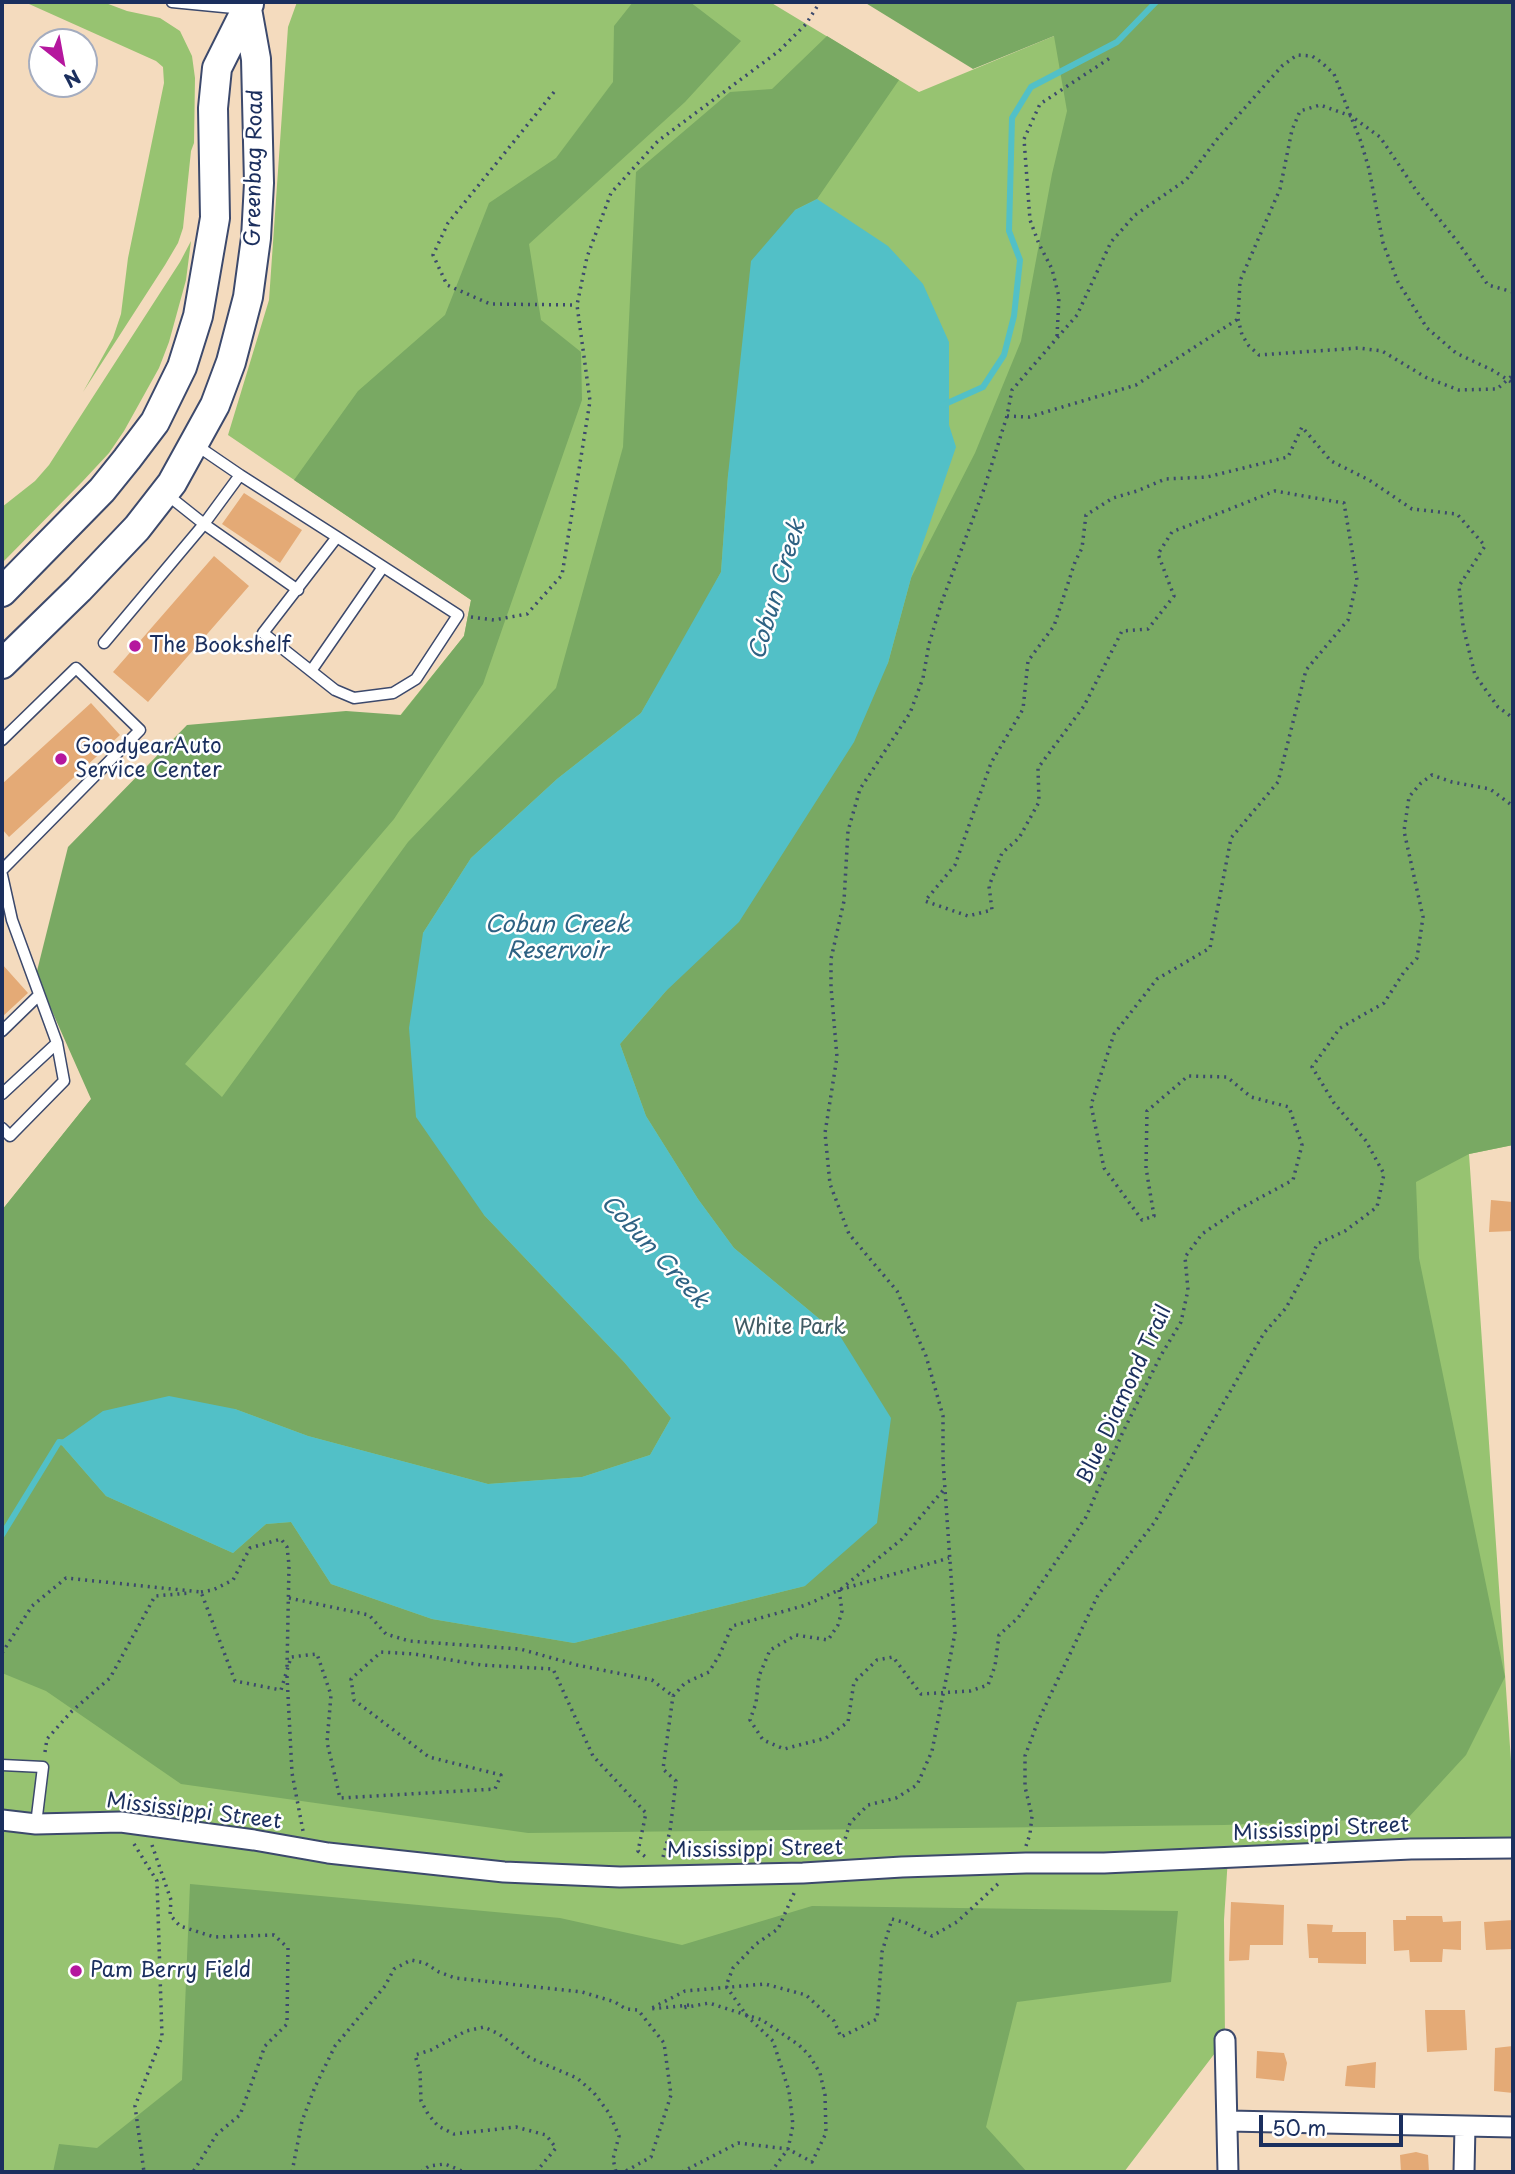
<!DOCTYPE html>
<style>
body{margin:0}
#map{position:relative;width:1515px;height:2174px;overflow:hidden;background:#f4dbbe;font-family:"Playpen Sans",sans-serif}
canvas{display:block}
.frame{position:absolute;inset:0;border:4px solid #1b2f5e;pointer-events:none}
.north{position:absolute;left:28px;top:28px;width:70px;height:70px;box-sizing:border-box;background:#fff;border:2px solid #a4acbf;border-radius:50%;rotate:149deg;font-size:19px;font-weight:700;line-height:28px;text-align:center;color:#1b2f5e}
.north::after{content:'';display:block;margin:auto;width:24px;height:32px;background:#b5179e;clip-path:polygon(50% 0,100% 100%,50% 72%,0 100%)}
.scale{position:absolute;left:1259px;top:2115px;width:144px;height:32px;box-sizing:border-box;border:4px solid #1b2f5e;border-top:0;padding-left:9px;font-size:21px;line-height:24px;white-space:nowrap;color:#1b2f5e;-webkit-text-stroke:5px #fff;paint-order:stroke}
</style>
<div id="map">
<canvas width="1515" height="2174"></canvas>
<div class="frame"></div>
<div class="north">N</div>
<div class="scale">50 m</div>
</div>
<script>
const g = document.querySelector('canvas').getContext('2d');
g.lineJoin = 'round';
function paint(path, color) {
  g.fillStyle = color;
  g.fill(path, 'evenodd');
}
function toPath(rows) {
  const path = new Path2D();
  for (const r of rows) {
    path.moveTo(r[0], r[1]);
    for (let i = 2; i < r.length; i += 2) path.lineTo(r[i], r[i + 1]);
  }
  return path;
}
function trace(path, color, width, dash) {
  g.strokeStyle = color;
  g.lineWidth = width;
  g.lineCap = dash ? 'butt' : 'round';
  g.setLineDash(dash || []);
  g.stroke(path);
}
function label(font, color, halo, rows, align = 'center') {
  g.font = font + ' "Playpen Sans",sans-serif';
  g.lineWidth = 5;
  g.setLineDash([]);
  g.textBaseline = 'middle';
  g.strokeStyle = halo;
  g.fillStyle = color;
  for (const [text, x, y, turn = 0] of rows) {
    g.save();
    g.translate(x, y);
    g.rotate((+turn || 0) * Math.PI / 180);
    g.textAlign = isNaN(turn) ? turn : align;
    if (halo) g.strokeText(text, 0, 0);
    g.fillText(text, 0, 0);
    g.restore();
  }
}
paint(toPath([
 [30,2,103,2,127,11,160,18,180,31,192,56,195,78,194,143,191,151,183,228,178,243,165,265,83,392,113,338,121,314,128,258,164,83,163,67,156,61,29,4],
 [297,2,770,2,919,92,1136,2,1513,2,1513,1145,1469,1154,1513,1790,1513,1849,1228,1857,1224,1920,1225,2040,1124,2172,2,2172,2,1210,464,636,471,600,228,435,269,300,288,27],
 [191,241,186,280,169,342,159,368,124,431,109,453,82,482,2,563,2,507,35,481,49,465,180,262]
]), '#97c371');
paint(toPath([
 [633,2,690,2,741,41,685,102,529,244,541,320,581,352,582,400,483,684,394,819,185,1064,222,1097,408,842,556,688,623,447,636,172,730,92,772,89,827,36,899,80,817,199,795,210,728,475,721,572,689,632,641,713,557,779,471,858,423,933,484,1215,624,1362,671,1418,650,1455,582,1477,488,1484,308,1436,235,1409,59,1442,106,1496,233,1553,266,1524,291,1522,331,1584,432,1619,574,1643,805,1586,840,1336,734,1248,698,1199,646,1116,620,1044,666,991,888,663,911,578,975,453,1021,341,1052,174,1067,111,1054,36,973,69,864,2,1513,2,1513,1145,1469,1154,1416,1182,1419,1258,1505,1677,1466,1755,1408,1818,1224,1825,528,1833,181,1784,46,1691,2,1673,2,1210,91,1099,36,975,68,847,187,725,346,711,401,715,464,636,471,600,294,480,358,391,445,315,489,203,556,158,613,82,614,26],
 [190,1884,560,1918,682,1945,812,1906,1178,1911,1171,1982,1017,2002,986,2127,1027,2172,53,2172,59,2144,97,2148,182,2080]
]), '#79a963');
paint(toPath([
 [817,199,888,246,923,284,949,342,949,425,956,447,911,578,888,663,854,742,739,922,666,991,620,1044,646,1116,698,1199,734,1248,840,1336,891,1418,877,1523,805,1586,574,1643,432,1619,331,1584,291,1522,266,1524,233,1553,106,1496,59,1442,103,1411,169,1396,235,1409,308,1436,488,1484,582,1477,650,1455,671,1418,624,1362,484,1215,416,1117,409,1028,423,933,471,858,557,779,641,713,721,572,728,475,751,261,795,210]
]), '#52c0c7');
trace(toPath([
 [943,405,983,387,1004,355,1014,316,1020,260,1009,231,1012,118,1031,87,1117,42,1156,2],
 [2,1535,59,1442,67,1443]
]), '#52c0c7', 6);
paint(toPath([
 [244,493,302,530,280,563,222,524],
 [214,556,249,586,148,702,113,672],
 [91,703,120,735,9,837,2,829,2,784],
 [2,964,28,993,2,1017],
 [1491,1200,1513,1202,1513,1231,1489,1232],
 [1231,1902,1284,1905,1283,1945,1250,1945,1249,1960,1229,1961],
 [1406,1916,1442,1916,1443,1922,1461,1921,1461,1950,1443,1949,1442,1962,1410,1962,1409,1950,1394,1951,1393,1920,1406,1920],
 [1513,1920,1513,1949,1486,1950,1484,1922],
 [1307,1924,1333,1925,1332,1932,1366,1932,1366,1964,1318,1963,1318,1958,1309,1958],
 [1425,2010,1465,2010,1467,2050,1427,2052],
 [1513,2046,1513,2093,1494,2091,1495,2048],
 [1257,2051,1284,2053,1287,2063,1284,2081,1256,2078],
 [1376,2062,1375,2088,1345,2086,1347,2066],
 [1416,2152,1428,2155,1429,2172,1401,2172,1400,2155]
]), '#e4aa76');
const service = toPath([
 [172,2,244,9],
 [240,475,337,537,458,615,416,679,393,693,354,698,335,690,263,633,337,537],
 [165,493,204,524,240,475,196,445],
 [104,643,204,524,298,590],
 [311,671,383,567],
 [2,740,76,668,140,730,2,870],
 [2,875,12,920,57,1043,64,1081,10,1136,2,1128],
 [2,1031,39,995],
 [2,1094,57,1043],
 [2,1765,43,1767,36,1824]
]);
const minor = toPath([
 [2,1820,36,1824,121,1822,254,1840,328,1853,504,1872,620,1877,803,1873,902,1867,1026,1863,1104,1863,1411,1849,1513,1848],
 [1225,2040,1228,2172],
 [1229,2121,1513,2127],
 [1464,2172,1465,2126]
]);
const secondary = toPath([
 [2,592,102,490,127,459,155,422,182,367,198,316,215,218,213,108,217,68,249,4],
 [2,664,79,589,137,528,172,483,215,405,231,362,248,297,256,238,259,183,256,59,247,9]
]);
trace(service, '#3c496c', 13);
trace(minor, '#3c496c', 23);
trace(secondary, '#3c496c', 32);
trace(toPath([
 [554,92,448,223,433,255,447,285,490,304,577,305],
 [1513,292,1488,285,1457,241,1418,193,1380,137,1351,116,1320,105,1300,111,1292,130,1280,189,1240,281,1238,319,1242,335,1249,346,1259,355,1358,348,1382,351,1427,378,1459,390,1497,389,1513,375],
 [1057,336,1059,297,1052,269,1039,244,1030,220,1024,139,1040,104,1110,58],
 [1007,416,1029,417,1136,385,1238,319],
 [471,617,494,620,527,614,562,575,590,401,577,305,587,257,611,193,658,141,779,51,806,24,820,2],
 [841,1589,902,1539,945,1488],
 [839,1590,842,1611,838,1625,828,1640,796,1635,770,1650,759,1676,756,1703,750,1720,763,1740,784,1749,826,1738,848,1722,854,1682,877,1660,893,1657,921,1694,970,1691,988,1685,995,1666,999,1635,1018,1618,1086,1517,1122,1434,1160,1357,1181,1322,1188,1290,1185,1257,1202,1234,1239,1209,1293,1180,1302,1145,1289,1107,1251,1097,1227,1077,1188,1076,1147,1111,1146,1168,1154,1216,1142,1220,1104,1168,1091,1105,1114,1034,1157,979,1210,948,1231,838,1278,782,1306,670,1348,620,1357,580,1344,503,1275,491,1172,532,1158,554,1174,596,1148,629,1122,631,1084,706,1038,768,1039,802,1019,838,1002,853,989,886,992,910,968,916,925,901,955,865,991,763,1023,709,1028,661,1054,626,1075,562,1082,548,1086,515,1113,498,1137,491,1165,479,1207,477,1288,457,1302,427,1331,461,1369,480,1412,509,1457,514,1485,546,1459,586,1463,626,1475,675,1498,707,1513,718],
 [201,1592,213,1590,233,1580,250,1548,281,1539,287,1547,289,1565,287,1668],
 [289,1598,369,1615,386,1634,409,1641,520,1649,577,1665,652,1680,673,1696],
 [2,1653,32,1606,66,1578,201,1592,235,1681,281,1690,291,1657,317,1654,331,1695,327,1742,340,1798,495,1789,501,1775,429,1757,354,1700,351,1679,381,1652,414,1654,481,1665,553,1669,593,1756,646,1813,638,1851,647,1858],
 [287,1676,292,1773,303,1831],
 [673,1696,685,1683,709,1672,720,1654,732,1626,806,1605,839,1590,949,1558],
 [45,1752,47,1739,72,1711,110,1678,155,1596,190,1593],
 [134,1844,157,1881,162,2037,135,2106,144,2172],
 [152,1845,171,1900,170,1915,180,1926,214,1937,274,1935,288,1948,287,2024,265,2046,240,2115,217,2134,193,2172],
 [1026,1846,1030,1834,1032,1816,1025,1787,1025,1756,1038,1721,1098,1595,1154,1523,1264,1333,1286,1308,1306,1271,1317,1244,1345,1231,1377,1207,1384,1174,1366,1141,1334,1103,1312,1067,1340,1028,1384,1003,1404,972,1417,958,1423,917,1404,831,1409,797,1421,783,1432,775,1452,782,1490,789,1513,806],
 [841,1852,850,1823,868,1805,896,1798,917,1785,932,1751,955,1633,943,1461,943,1416,926,1356,897,1291,849,1234,830,1184,825,1133,837,1057,831,987,831,959,844,901,848,831,860,789,910,713,923,678,929,644,941,604,984,489,1007,416,1012,390,1077,315,1111,242,1135,215,1186,180,1218,138,1282,66,1297,55,1312,56,1321,62,1334,74,1361,142,1369,169,1383,243,1398,282,1427,328,1456,353,1492,370,1513,383],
 [663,1857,670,1831,676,1781,663,1769,673,1696],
 [292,2172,302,2121,315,2087,335,2046,385,1986,394,1969,411,1960,425,1963,439,1972,455,1978,582,1992,615,2002,626,2009,638,2010,664,2043,671,2095,651,2157,624,2172],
 [421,2172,429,2166,445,2164,464,2172],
 [536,2172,556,2148,546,2135,516,2127,454,2134,438,2126,428,2114,421,2101,420,2072,415,2055,431,2050,466,2031,484,2027,499,2034,530,2058,577,2078,594,2093,609,2113,619,2136,613,2159,616,2172],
 [682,2172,738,2143,788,2149,812,2162,826,2133,825,2095,820,2073,809,2055,799,2045,762,2020,709,2003,682,2008,690,2005,650,2009,685,1991,765,1984,806,1995,834,2021,841,2037,877,2019,882,1952,892,1919,906,1923,932,1936,957,1922,1000,1882],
 [771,2172,788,2149,793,2125,789,2091,773,2041,747,2016,726,1986,733,1968,756,1944,778,1929,795,1891]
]), '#3c496c', 3.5, [2, 5]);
trace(service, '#fff', 10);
trace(minor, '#fff', 19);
trace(secondary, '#fff', 28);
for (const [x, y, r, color] of [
 [135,646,7,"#b5179e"],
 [61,759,7,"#b5179e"],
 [76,1971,7,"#b5179e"]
]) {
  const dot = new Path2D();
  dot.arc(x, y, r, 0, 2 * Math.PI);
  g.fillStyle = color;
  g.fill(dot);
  trace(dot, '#fff', 2.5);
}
label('21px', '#1b2f5e', '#fff', [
 ["Greenbag Road",255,168,-89],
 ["Blue Diamond Trail",1125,1395,-65],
 ["Mississippi Street",194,1812,7],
 ["Mississippi Street",1321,1830,-3],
 ["Mississippi Street",755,1850,-1]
]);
label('21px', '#1b2f5e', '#fff', [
 ["The Bookshelf",149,646],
 ["GoodyearAuto",75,747],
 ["Service Center",75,771],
 ["Pam Berry Field",90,1971]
], 'left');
label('21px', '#405b64', '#fff', [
 ["White Park",790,1328]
]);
label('italic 23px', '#2e6283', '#fff', [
 ["Cobun Creek",778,590,-73],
 ["Cobun Creek",557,926],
 ["Reservoir",557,952],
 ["Cobun Creek",654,1252,47]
]);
</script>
